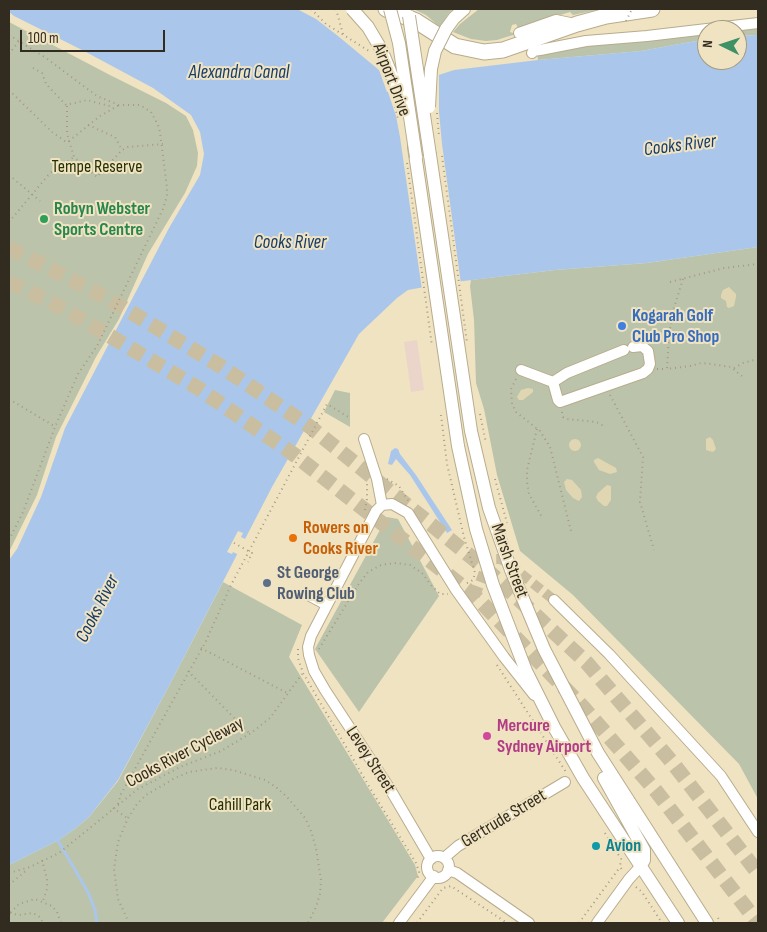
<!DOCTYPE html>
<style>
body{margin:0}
#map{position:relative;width:767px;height:932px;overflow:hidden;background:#f0e3c2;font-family:"Sofia Sans Condensed",sans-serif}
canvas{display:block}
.frame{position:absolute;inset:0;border:10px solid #312c1f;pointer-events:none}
.north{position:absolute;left:697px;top:20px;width:50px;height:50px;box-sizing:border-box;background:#f0e3c2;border:1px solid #a49a81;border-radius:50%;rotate:274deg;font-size:14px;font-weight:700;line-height:20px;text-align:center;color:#312c1f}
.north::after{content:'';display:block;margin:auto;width:18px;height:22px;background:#3d9164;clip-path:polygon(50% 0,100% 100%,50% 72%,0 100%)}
.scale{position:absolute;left:20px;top:30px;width:145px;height:22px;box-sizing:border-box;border:2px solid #312c1f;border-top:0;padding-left:6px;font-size:15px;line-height:18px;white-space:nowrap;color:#312c1f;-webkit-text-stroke:4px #f0e3c2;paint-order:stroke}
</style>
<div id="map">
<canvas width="767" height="932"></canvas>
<div class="frame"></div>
<div class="north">N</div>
<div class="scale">100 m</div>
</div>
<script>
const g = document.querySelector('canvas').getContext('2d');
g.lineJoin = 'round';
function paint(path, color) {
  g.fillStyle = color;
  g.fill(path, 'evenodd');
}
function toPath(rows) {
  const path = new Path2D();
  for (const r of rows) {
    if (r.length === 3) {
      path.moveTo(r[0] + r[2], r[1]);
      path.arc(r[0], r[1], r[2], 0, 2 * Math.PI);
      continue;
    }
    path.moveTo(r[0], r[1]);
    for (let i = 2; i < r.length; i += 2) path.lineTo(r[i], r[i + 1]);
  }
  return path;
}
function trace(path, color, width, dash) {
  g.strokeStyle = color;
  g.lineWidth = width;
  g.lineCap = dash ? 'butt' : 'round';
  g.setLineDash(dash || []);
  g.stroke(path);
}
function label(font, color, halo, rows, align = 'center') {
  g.font = font + ' "Sofia Sans Condensed",sans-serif';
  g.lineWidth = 4;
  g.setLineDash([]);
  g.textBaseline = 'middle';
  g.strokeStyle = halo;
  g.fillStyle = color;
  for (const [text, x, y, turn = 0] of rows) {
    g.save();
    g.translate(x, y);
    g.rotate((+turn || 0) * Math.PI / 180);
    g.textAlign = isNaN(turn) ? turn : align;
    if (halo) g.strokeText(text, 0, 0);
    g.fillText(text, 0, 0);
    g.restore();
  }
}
paint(toPath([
 [417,340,424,390,411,392,404,342]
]), '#ebd4c9');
paint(toPath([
 [413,9,453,9,448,14,440,27,426,15],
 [479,9,601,9,573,15,570,12,518,28,516,24,512,25,510,32,516,34,497,40,486,41,471,39,453,32,460,24],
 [9,22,108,74,166,103,186,116,193,130,198,153,197,166,185,193,148,254,119,319,96,357,56,437,37,495,9,552],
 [758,26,758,35,737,36,737,30],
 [707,31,707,39,641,51,538,60,537,53],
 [758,247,758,799,739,764,573,595,520,551,497,475,484,409,476,383,474,320,470,286,471,280,555,270,647,263],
 [335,390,350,393,350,427,324,412],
 [387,517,398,519,439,596,359,712,315,649],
 [223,582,302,625,289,657,415,865,418,876,382,923,9,923,9,865,59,840,76,828,89,817,118,781,169,686]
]), '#bbc4aa');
paint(toPath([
 [729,287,736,294,736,297,734,306,729,308,727,307,726,301,721,298,721,295,723,290],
 [528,388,533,389,533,392,523,400,519,400,517,397,521,390],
 [710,437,713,440,716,449,713,452,706,450,706,439],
 [575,445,6],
 [598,458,616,468,617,472,610,474,599,470,594,462,594,460],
 [567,479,572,480,581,490,582,497,579,501,573,498,566,490,564,482],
 [607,485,611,486,611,500,607,506,604,506,598,501,596,497,598,493]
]), '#e0d7b2');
paint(toPath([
 [9,9,297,9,316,19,338,36,379,70,387,92,454,70,538,60,641,51,707,39,707,60,737,60,737,36,758,35,758,247,647,263,555,270,447,283,408,290,397,298,359,334,272,487,169,686,118,780,89,817,76,828,59,840,9,865,9,560,17,549,41,497,65,428,169,228,200,175,204,154,200,132,191,115,153,88,84,51,14,16,9,12],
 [395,448,398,449,400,454,416,475,452,530,447,533,410,475,396,459,392,465,388,464,391,451]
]), '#aac7eb');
paint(toPath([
 [380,68,389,89,439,73,439,112,442,144,461,284,422,290,400,137,396,116],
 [238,531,243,533,241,537,249,541,241,556,233,552,232,554,227,552]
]), '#f0e3c2');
trace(toPath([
 [57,839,88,892,95,910,97,923]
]), '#aac7eb', 3);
trace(toPath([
 [475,596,487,564,494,559,500,559,505,561,554,600]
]), '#cabea1', 10, [10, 5]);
trace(toPath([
 [9,248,72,280,124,308,222,367,309,426,485,568,587,663,672,762,758,873],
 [9,282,64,309,198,388,296,456,475,596,582,706,656,791,758,923]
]), '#cabea1', 15, [15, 8]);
const minor = toPath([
 [519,33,556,20,575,24],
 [532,53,533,51,540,50,586,41,647,36,758,23],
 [521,370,553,382,567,373,624,350],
 [553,382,558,400,560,402,643,373,648,369,650,364,648,351,642,346,633,347],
 [364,439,377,479,382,505],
 [382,505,376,511,311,636,308,647,309,655,314,671,325,690,390,789,431,859],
 [382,505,392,504,408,513,456,590,504,657,534,695],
 [310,596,327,605],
 [554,600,609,654,721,776,758,832],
 [438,867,11],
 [444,858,458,846,565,782],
 [448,870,457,873,529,923],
 [399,923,434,876],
 [597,923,629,879,640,867]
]);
const major = toPath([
 [446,29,454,18,464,9],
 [414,147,458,446,476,529,493,585,526,671,554,727,583,778,678,923],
 [430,155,471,431,489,508,511,570,544,649,598,753,707,923],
 [604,778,644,850,644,860,640,867]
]);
const highway = toPath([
 [386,9,416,21,455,46,484,52,503,50,577,24,606,16,652,9]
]);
trace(minor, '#b8ac8d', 12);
trace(major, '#b8ac8d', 14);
trace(highway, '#b8ac8d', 17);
trace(toPath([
 [311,9,326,24,369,51],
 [336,9,343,34],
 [9,35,46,58,97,96,119,105,140,105,151,112,158,125,160,132,167,188,167,196,163,209,97,346,78,374,55,427,23,512,9,540],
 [9,54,19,41],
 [33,68,42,73,46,84,66,105,87,100,113,107],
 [9,90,52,132,65,141,69,141,74,157,97,177,122,150,128,147,163,144],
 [67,106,67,133,69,141,100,116,119,105],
 [88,125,115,137,122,150],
 [9,175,40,201],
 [9,222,50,173,74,157],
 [683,279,673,311,669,335,667,369,690,366,701,363,711,364,731,367,743,377],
 [670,282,724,268,758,264],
 [734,368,743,363,758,359],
 [657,369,667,369],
 [516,379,511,389,512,404,516,412,540,431,550,447,571,531],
 [610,395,643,457,640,502,654,550],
 [9,399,54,426],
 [562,412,563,417,567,419,596,422,601,424,604,427],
 [480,414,486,443],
 [441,415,447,464,464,537,475,573,473,580,465,584],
 [537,429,527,470,527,482,529,494,543,519],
 [387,479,399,486,409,502],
 [495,479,507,523],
 [365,510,367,499,367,481],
 [234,543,252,553,248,562],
 [201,648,289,694],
 [298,649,298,658,303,673,370,788,416,863,419,872,417,881],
 [319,649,358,585,368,572,381,565,396,563,410,565,422,573,431,585,440,594,448,594],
 [497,665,566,772],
 [188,671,249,733],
 [118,804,121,794,206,641,231,585,327,404,350,418],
 [113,808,127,818],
 [605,833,621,859,620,867,624,872],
 [42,860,47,879,47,889,43,901],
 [9,873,30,867,59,853,138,789,180,767,221,751,251,733,270,718,302,674],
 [9,885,28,869],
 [636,887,642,892,662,923],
 [10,913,18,915,33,913,40,917,43,923],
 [9,917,10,913,19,904,35,899,52,906,57,912,61,923],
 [718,918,721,923],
 [129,923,118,899,114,869,118,842,128,818,137,804,146,795,175,778,189,772,217,768,233,770,265,780,276,787,287,797,305,818,311,831,316,848,321,880,320,894,316,907,308,923],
 [386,923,389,919],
 [417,923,443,888,451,886,507,923],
 [579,923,620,867]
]), '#a49a81', 2, [1, 4]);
trace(minor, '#fff', 10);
trace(major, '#fff', 12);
trace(highway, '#fff', 15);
const majorBridge = toPath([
 [352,9,368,27,381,49,398,91],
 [390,9,399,43,416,157],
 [409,16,430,155],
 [429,107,431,69,435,51,446,29]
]);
trace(majorBridge, '#b8ac8d', 14, []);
trace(toPath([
 [626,21,632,9],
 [394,102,398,119],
 [437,113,439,136],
 [442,156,467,343],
 [407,163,432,346]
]), '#a49a81', 2, [1, 4]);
trace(majorBridge, '#fff', 12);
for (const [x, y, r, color] of [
 [44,219,5,"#2e9e5b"],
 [622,326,5,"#3f7fe0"],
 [293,538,5,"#e8710a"],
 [267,583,5,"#5c6f8a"],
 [487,736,5,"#d1479c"],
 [596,846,5,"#0f9aa8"]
]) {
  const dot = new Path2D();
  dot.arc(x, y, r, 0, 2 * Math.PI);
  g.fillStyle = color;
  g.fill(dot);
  trace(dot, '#f0e3c2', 2);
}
label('18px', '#312c1f', '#f0e3c2', [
 ["Airport Drive",391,80,69],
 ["Marsh Street",509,561,70],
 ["Cooks River Cycleway",185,753,-28],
 ["Levey Street",370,760,57],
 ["Gertrude Street",504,819,-31]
]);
label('18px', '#253100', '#f0e3c2', [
 ["Tempe Reserve",97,167],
 ["Cahill Park",240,805]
]);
label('bold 18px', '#27864d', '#f0e3c2', [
 ["Robyn Webster",54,209],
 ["Sports Centre",54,230]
], 'left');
label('bold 18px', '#366cbe', '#f0e3c2', [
 ["Kogarah Golf",632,316],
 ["Club Pro Shop",632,337]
], 'left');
label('bold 18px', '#c56008', '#f0e3c2', [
 ["Rowers on",303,528],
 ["Cooks River",303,549]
], 'left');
label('bold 18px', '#4e5e75', '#f0e3c2', [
 ["St George",277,573],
 ["Rowing Club",277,594]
], 'left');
label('bold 18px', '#b23c85', '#f0e3c2', [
 ["Mercure",497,726],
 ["Sydney Airport",497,747]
], 'left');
label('bold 18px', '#0d838f', '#f0e3c2', [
 ["Avion",606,846]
], 'left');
label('italic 19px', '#163c69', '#f0e3c2', [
 ["Alexandra Canal",239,73],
 ["Cooks River",680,146,-7],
 ["Cooks River",290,243],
 ["Cooks River",98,609,-63]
]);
</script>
